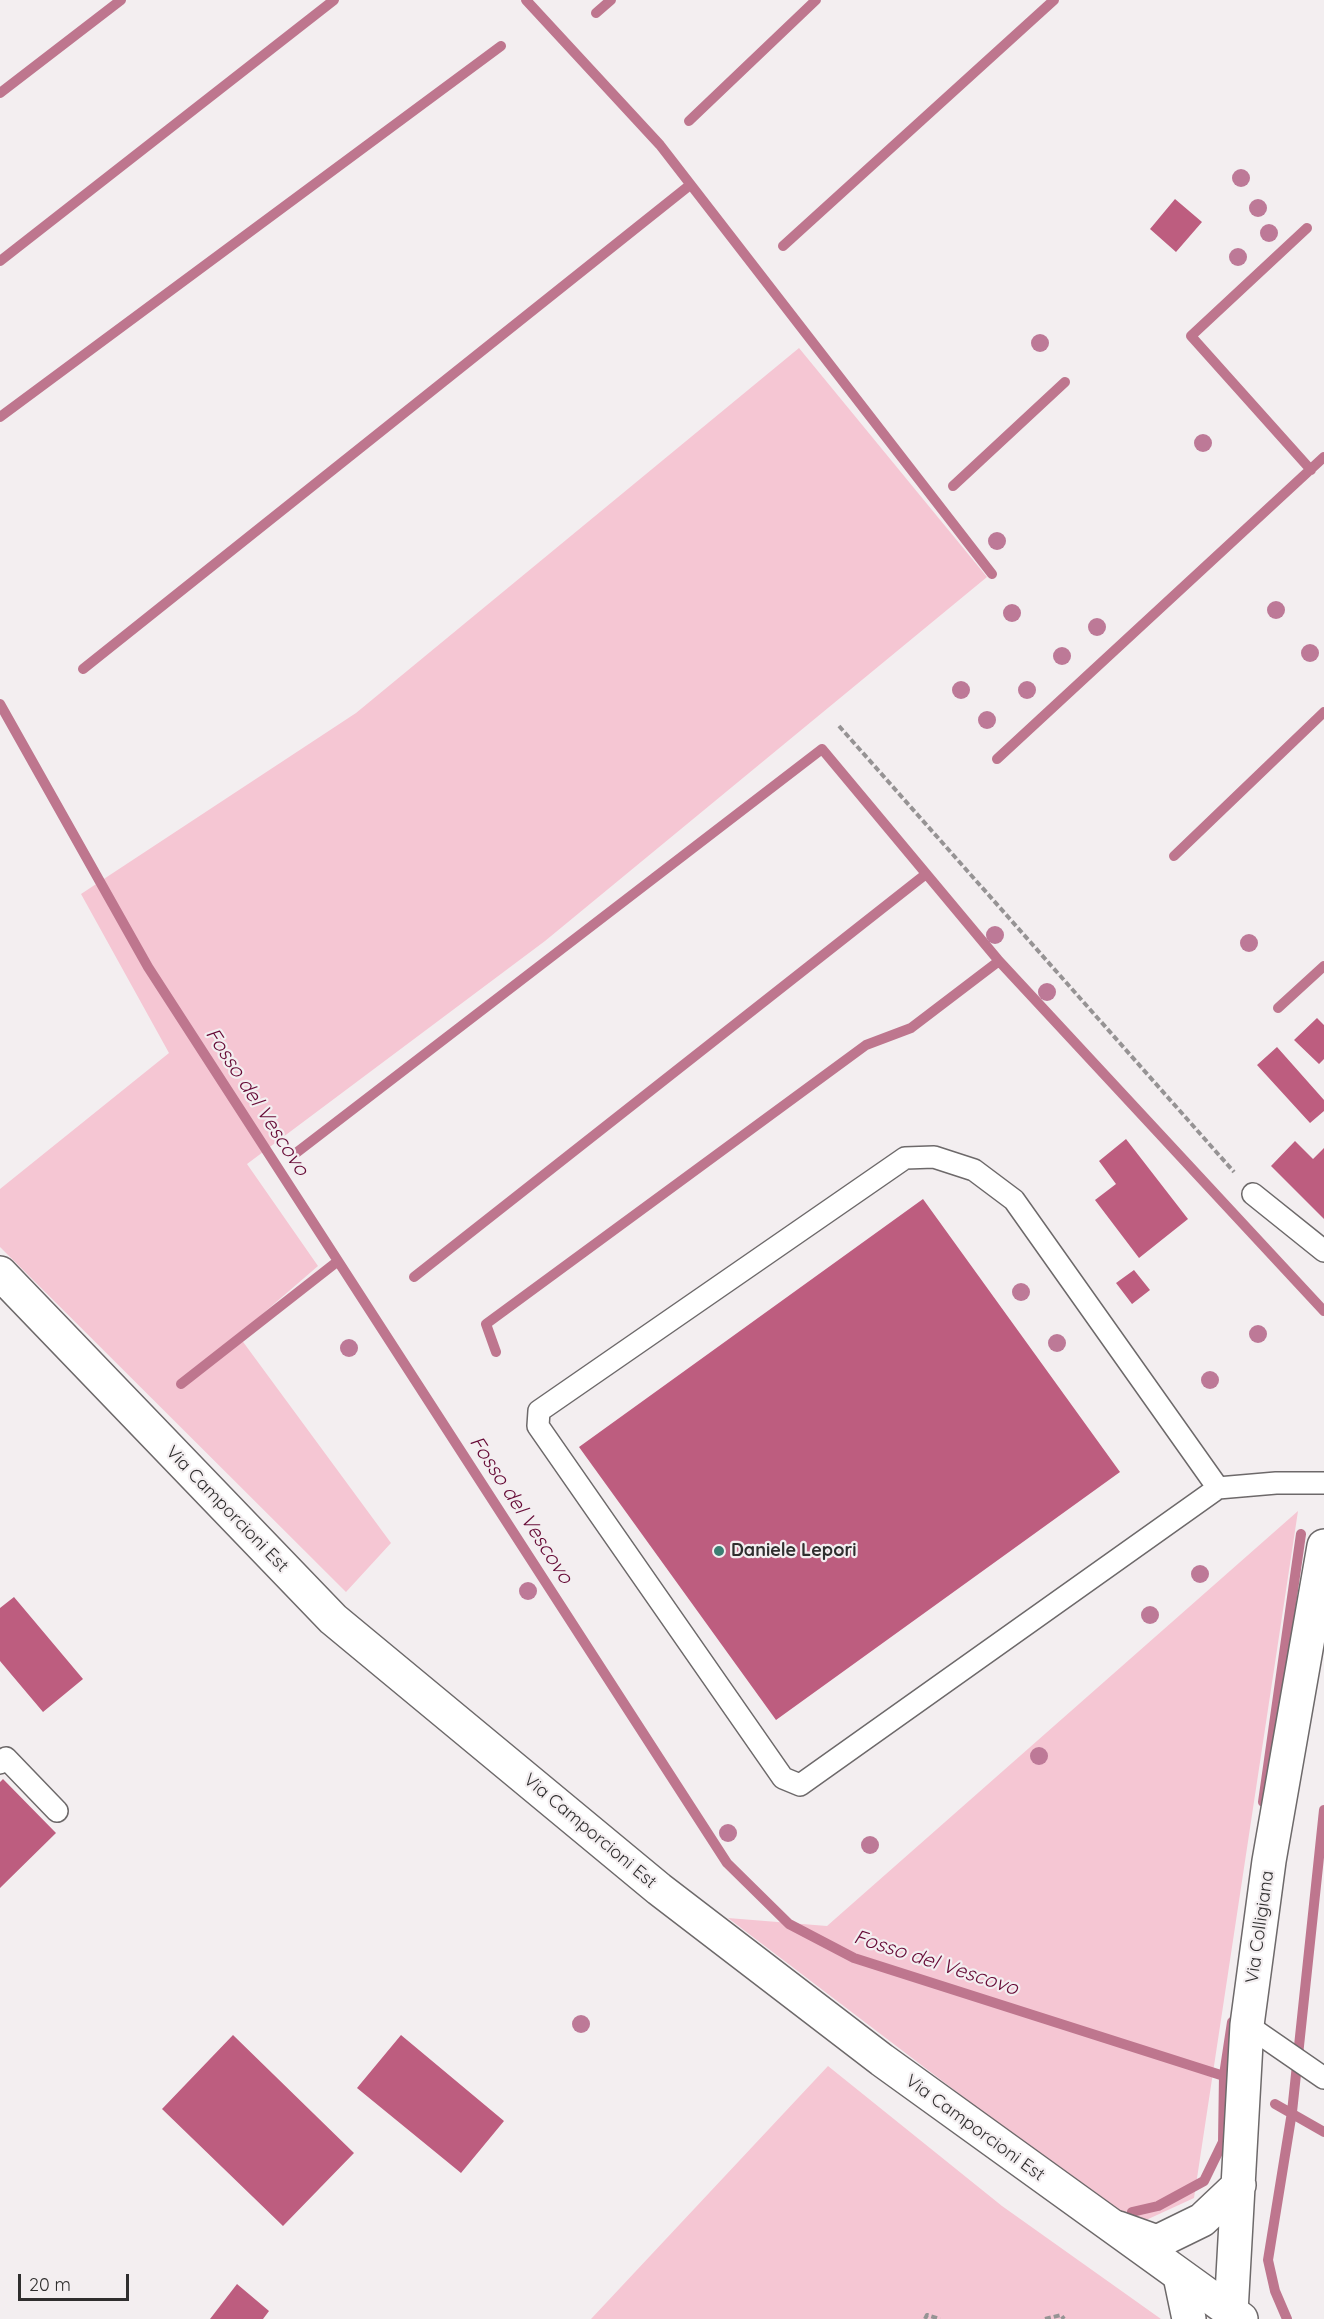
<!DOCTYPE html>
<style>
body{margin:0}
#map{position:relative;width:1324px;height:2319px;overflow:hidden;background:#f3eef0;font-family:Quicksand,sans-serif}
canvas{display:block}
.scale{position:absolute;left:18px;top:2274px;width:111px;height:27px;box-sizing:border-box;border:3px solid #2f2e2e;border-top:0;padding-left:8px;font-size:18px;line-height:21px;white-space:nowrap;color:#2f2e2e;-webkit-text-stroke:4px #f3eef0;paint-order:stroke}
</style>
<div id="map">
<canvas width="1324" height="2319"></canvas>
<div class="scale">20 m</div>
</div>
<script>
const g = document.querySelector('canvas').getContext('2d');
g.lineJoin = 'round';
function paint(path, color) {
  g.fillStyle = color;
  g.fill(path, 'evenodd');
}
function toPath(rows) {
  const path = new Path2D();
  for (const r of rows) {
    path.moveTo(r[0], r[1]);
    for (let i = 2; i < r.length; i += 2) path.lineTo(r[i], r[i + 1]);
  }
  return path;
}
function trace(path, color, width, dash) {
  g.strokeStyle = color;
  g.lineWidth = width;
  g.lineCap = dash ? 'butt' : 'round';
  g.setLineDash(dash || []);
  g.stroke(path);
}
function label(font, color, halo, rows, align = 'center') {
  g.font = font + ' Quicksand,sans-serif';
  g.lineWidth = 4.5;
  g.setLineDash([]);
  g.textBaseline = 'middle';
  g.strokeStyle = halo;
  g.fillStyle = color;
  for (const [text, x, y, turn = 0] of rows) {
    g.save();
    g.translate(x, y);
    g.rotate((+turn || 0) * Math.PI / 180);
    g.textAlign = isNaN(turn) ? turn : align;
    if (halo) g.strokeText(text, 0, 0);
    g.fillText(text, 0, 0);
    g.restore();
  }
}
paint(toPath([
 [799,348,987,577,545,941,247,1164,318,1266,238,1335,391,1543,346,1592,0,1247,0,1189,169,1053,81,894,356,713],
 [1298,1511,1194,2198,1133,2226,728,1918,827,1926],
 [828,2066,1002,2206,1161,2319,591,2319]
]), '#f5c6d3');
trace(toPath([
 [526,0,660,145,992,574],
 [596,13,611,0],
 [0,93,121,0],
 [689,121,816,0],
 [1307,228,1191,336,1311,470],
 [783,246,1054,0],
 [0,261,334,0],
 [0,417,501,46],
 [953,486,1065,382],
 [83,669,690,185],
 [0,704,148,967,727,1863,789,1924,854,1958,1227,2077],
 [997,759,1324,457],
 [1174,856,1324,712],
 [1278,1008,1324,966],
 [296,1153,822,749,999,961,1324,1311],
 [414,1277,926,874],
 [496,1352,486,1324,866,1045,911,1028,999,961],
 [181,1384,338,1261],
 [1263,1802,1301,1534],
 [1275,2104,1324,2132],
 [1132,2212,1158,2206,1204,2181,1223,2142,1224,2075,1232,2022],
 [1287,2319,1275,2291,1268,2260,1292,2112,1324,1810]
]), '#be768e', 10);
paint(toPath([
 [1175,199,1202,222,1176,252,1150,229],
 [1317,1018,1324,1025,1324,1059,1319,1064,1294,1040],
 [1277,1047,1324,1100,1324,1111,1310,1123,1257,1065],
 [1126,1139,1188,1219,1139,1258,1095,1200,1116,1184,1099,1161],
 [1295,1141,1313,1159,1324,1148,1324,1219,1271,1166],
 [923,1199,1120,1472,776,1720,579,1447],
 [1134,1270,1150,1290,1132,1304,1116,1283],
 [14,1597,83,1679,43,1712,0,1661,0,1608],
 [3,1779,56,1833,0,1888,0,1782],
 [233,2035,354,2153,283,2226,162,2109],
 [401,2035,504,2121,461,2173,357,2088],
 [237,2284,269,2311,263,2319,210,2319]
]), '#bd5d7f');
const service = toPath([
 [1253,1194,1324,1251],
 [1218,1488,1014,1200,974,1170,934,1157,905,1158,539,1411,538,1426,783,1778,800,1785,1218,1488,1276,1483,1324,1483],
 [0,1763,6,1758,57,1811],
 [1247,2025,1324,2078]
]);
const minor = toPath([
 [1118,2228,1157,2242,1202,2220,1239,2185],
 [1180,2276,1189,2319],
 [1231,2312,1247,2025,1269,1861,1324,1546]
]);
const secondary = toPath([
 [0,1273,333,1619,659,1889,882,2060,1241,2319]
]);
trace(service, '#6d696a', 24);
trace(minor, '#6d696a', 36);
trace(secondary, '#6d696a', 36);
trace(toPath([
 [839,726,1234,1172],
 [925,2319,927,2315,940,2319],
 [1045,2319,1061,2315,1064,2319]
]), '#969394', 4, [6, 3]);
trace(service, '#fff', 21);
trace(minor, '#fff', 33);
trace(secondary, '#fff', 33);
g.fillStyle = '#bd7997';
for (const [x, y] of [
 [1241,178],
 [1258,208],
 [1269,233],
 [1238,257],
 [1040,343],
 [1203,443],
 [997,541],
 [1276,610],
 [1012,613],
 [1097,627],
 [1310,653],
 [1062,656],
 [961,690],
 [1027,690],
 [987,720],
 [995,935],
 [1249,943],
 [1047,992],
 [1021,1292],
 [1258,1334],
 [1057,1343],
 [349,1348],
 [1210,1380],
 [1200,1574],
 [528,1591],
 [1150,1615],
 [1039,1756],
 [728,1833],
 [870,1845],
 [581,2024]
]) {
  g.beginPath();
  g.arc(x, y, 9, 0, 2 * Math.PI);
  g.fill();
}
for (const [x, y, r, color] of [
 [719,1551,6,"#3c7f73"]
]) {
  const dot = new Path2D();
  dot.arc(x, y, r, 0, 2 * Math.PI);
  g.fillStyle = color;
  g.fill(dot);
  trace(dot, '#f3eef0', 2);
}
label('18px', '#2f2e2e', '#f3eef0', [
 ["Via Camporcioni Est",227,1509,46],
 ["Via Camporcioni Est",590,1831,40],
 ["Via Colligiana",1260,1927,-82],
 ["Via Camporcioni Est",975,2128,36]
]);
label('bold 18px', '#2f2e2e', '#f3eef0', [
 ["Daniele Lepori",731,1551]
], 'left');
label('italic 20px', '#650935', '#f3eef0', [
 ["Fosso del Vescovo",257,1102,57],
 ["Fosso del Vescovo",521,1510,57],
 ["Fosso del Vescovo",936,1963,18]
]);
</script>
